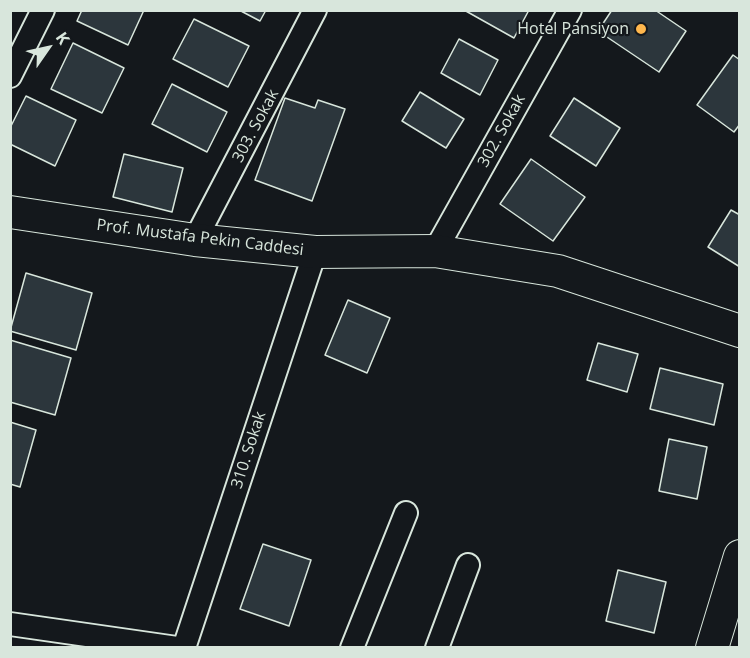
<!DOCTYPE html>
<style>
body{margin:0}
#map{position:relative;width:750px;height:658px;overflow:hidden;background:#14181c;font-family:"Open Sans",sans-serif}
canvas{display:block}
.frame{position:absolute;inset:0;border:12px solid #d8e6dc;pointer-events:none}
.north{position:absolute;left:18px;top:18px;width:60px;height:60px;-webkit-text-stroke:4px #14181c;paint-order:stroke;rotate:56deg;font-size:16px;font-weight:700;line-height:24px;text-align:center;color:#d8e6dc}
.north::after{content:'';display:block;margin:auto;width:21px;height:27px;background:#d8e6dc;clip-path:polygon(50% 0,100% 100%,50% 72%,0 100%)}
</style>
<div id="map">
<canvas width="750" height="658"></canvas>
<div class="frame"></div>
<div class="north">K</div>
</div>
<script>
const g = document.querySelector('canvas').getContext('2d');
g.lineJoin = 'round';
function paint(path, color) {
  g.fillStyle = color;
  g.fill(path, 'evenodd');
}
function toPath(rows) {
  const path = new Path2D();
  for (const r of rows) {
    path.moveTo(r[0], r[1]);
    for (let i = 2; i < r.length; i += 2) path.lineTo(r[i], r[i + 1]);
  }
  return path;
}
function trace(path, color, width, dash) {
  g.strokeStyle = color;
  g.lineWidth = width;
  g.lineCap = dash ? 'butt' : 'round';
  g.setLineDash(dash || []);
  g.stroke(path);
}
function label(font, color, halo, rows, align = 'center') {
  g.font = font + ' "Open Sans",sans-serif';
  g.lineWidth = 4.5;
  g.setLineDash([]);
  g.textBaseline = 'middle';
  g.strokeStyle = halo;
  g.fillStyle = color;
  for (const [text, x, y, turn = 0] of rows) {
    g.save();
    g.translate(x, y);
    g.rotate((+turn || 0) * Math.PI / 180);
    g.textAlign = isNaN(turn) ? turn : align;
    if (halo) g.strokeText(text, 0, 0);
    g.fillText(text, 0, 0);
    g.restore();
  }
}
const building = toPath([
 [82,10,144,10,128,45,77,21,82,10],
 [239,10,266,10,260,21,239,10],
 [464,10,529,10,514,38,464,10],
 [612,10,655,10,686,31,659,72,598,31,612,10],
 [194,19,249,46,228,87,173,59,194,19],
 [459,39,498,60,480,95,441,73,459,39],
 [73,43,124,68,102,113,51,89,73,43],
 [733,55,740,60,740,124,734,132,697,105,733,55],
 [172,84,227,112,207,152,152,124,172,84],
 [420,92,464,119,446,148,402,121,420,92],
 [26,96,76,120,55,166,10,144,10,128,26,96],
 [285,98,315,108,318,100,345,109,312,201,255,180,285,98],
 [574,98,620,128,596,166,550,136,574,98],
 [124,154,183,168,172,212,113,197,124,154],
 [531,159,585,197,553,241,500,204,531,159],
 [731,210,740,215,740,267,708,247,731,210],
 [26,273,92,293,76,350,10,331,26,273],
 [348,300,390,318,367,373,325,355,348,300],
 [10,340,71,358,55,415,10,402,10,340],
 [598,343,638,354,627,392,587,380,598,343],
 [660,368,723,384,714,425,650,409,660,368],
 [10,422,36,430,20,487,10,484,10,422],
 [669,439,707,447,697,499,659,491,669,439],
 [263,544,311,560,289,626,240,609,263,544],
 [618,570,666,582,654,633,606,621,618,570]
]);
paint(building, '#2c363c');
trace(building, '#d8e6dc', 1.5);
const street = toPath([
 [10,76,43,10],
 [195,240,315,10],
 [435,251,570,10],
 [10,624,177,648],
 [184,648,315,252],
 [352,648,406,513],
 [437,648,468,565]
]);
const secondary = toPath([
 [10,212,195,240,315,252,435,251,558,271,740,331],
 [712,648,740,556]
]);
trace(street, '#d8e6dc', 26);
trace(secondary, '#d8e6dc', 34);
trace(street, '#14181c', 22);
trace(secondary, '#14181c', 32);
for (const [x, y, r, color] of [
 [641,29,6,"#ffb74d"]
]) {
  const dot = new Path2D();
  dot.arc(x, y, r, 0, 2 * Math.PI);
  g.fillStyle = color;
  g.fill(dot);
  trace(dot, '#14181c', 2);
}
label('16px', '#d8e6dc', '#14181c', [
 ["Hotel Pansiyon",629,29]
], 'right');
label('16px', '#d8e6dc', '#14181c', [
 ["303. Sokak",256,126,-62],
 ["302. Sokak",502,131,-61],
 ["Prof. Mustafa Pekin Caddesi",200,238,7],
 ["310. Sokak",249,450,-72]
]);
</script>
